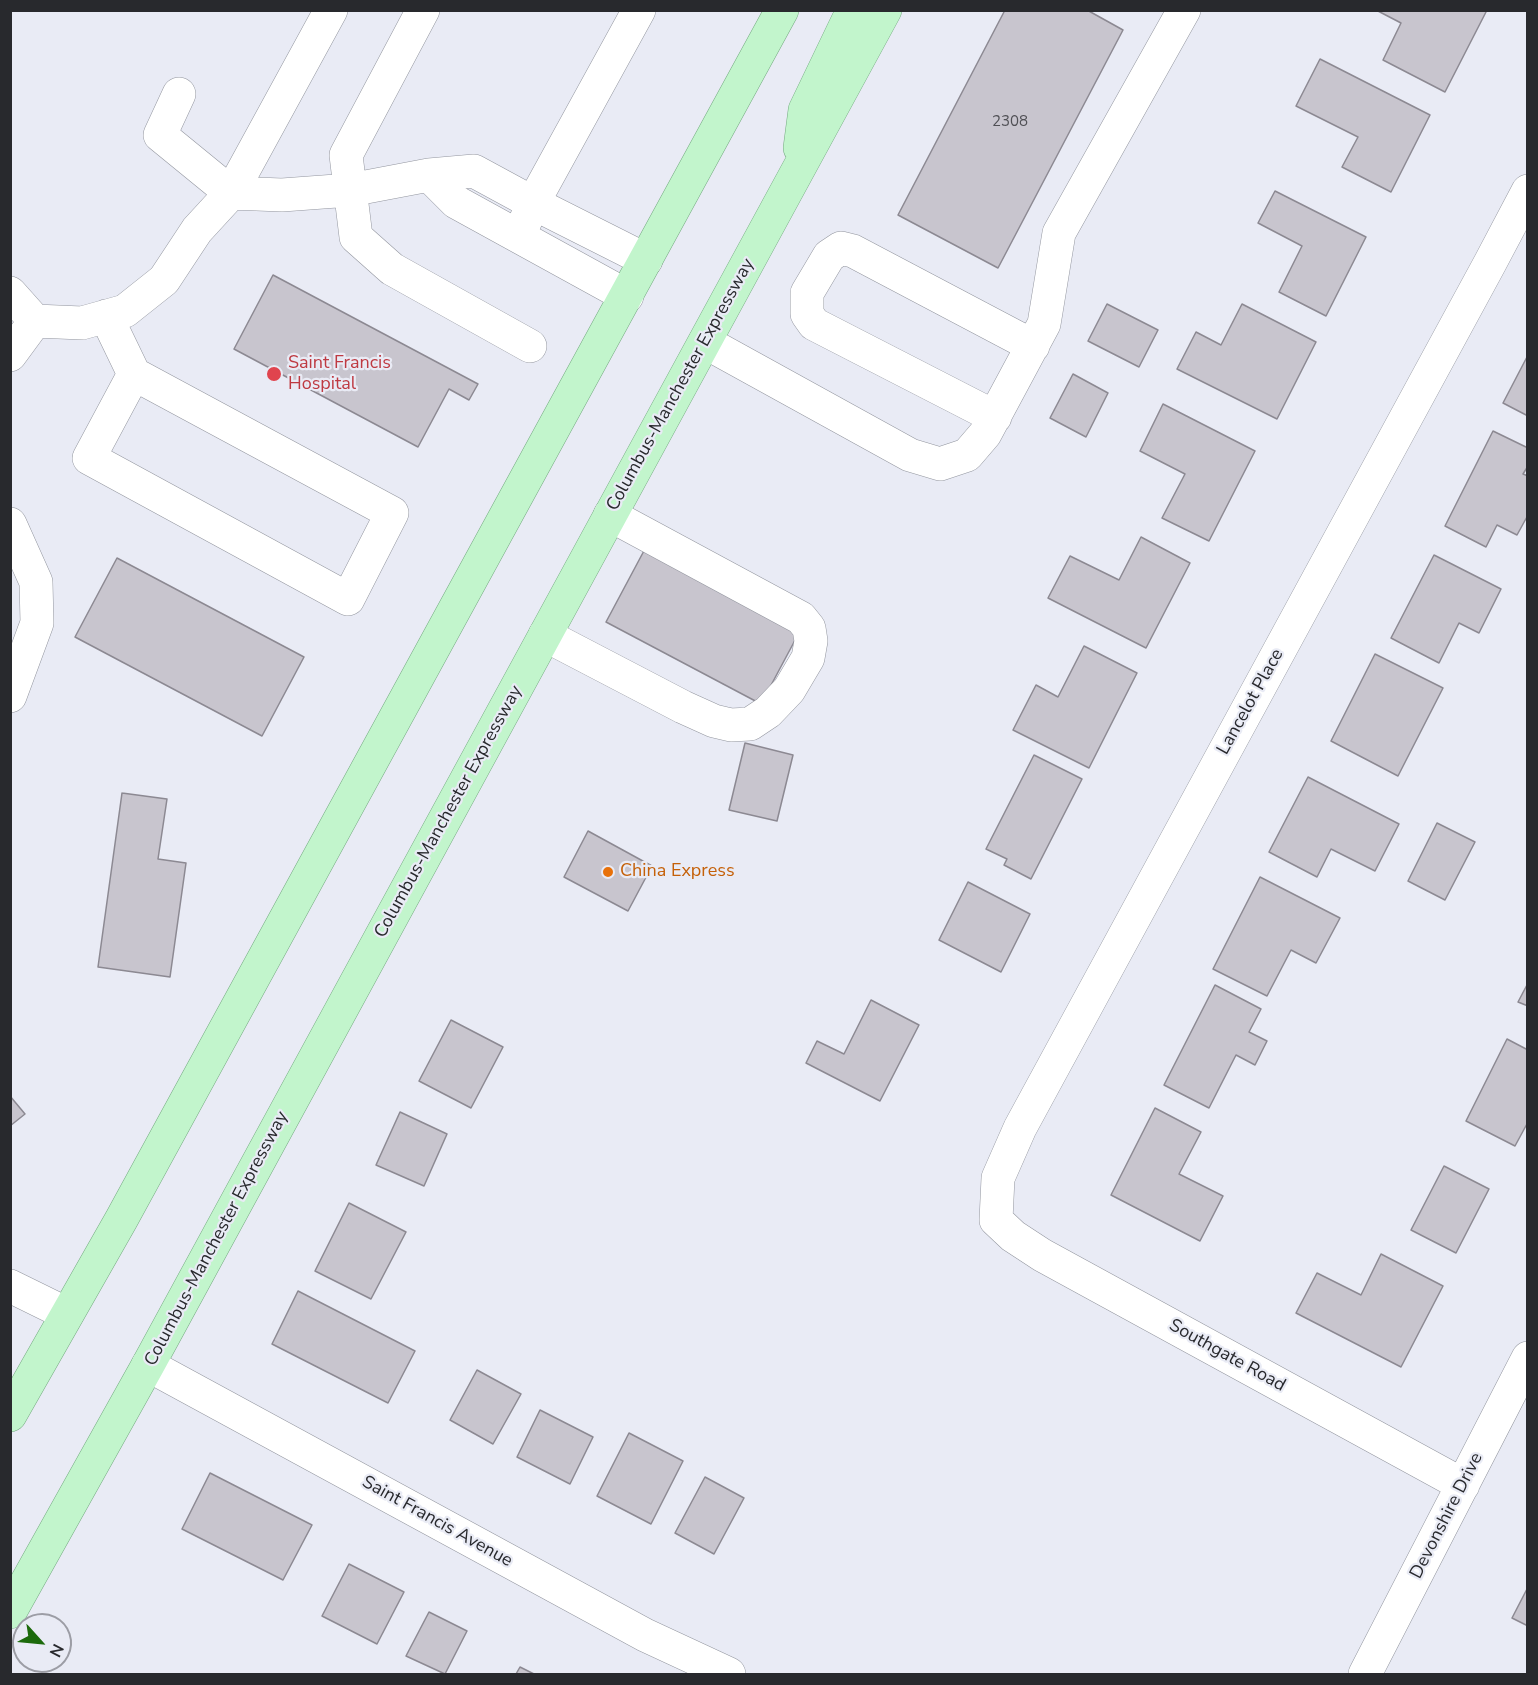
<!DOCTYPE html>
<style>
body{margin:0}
#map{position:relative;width:1538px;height:1685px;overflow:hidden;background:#e9ebf5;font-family:"Nunito Sans",sans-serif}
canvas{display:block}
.frame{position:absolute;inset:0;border:12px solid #28292d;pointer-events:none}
.north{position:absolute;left:12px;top:1613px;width:60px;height:60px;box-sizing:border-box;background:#e9ebf5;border:2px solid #9c9da5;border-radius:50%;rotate:117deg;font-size:16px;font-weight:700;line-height:24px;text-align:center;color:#28292d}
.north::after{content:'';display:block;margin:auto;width:21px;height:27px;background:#1c6a0c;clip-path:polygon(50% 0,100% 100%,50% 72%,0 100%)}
</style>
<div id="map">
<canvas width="1538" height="1685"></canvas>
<div class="frame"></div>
<div class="north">N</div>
</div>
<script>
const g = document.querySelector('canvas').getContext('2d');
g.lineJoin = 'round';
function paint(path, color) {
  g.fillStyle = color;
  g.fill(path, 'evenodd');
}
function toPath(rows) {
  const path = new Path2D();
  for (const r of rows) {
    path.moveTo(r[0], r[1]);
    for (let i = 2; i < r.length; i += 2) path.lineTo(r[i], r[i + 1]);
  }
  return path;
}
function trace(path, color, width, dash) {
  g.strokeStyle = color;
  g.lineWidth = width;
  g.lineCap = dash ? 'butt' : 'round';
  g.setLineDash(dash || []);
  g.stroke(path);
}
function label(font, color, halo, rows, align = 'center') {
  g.font = font + ' "Nunito Sans",sans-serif';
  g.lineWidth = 4.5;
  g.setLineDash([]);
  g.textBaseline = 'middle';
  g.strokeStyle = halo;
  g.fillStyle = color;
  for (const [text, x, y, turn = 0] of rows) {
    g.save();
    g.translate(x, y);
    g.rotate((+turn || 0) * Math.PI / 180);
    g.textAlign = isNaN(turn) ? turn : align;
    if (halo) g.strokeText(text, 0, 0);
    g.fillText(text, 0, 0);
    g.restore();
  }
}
const building = toPath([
 [1005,10,1087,10,1123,30,998,268,898,215,1005,10],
 [1376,10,1483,10,1486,12,1445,92,1383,60,1401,23,1376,10],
 [1320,59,1430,115,1391,192,1342,167,1358,137,1296,106,1320,59],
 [1275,191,1366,237,1326,316,1279,292,1302,246,1258,223,1275,191],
 [273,275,478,384,469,400,449,389,418,447,234,349,273,275],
 [1107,304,1158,330,1139,367,1088,341,1107,304],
 [1242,304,1316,342,1277,419,1177,369,1196,332,1221,345,1242,304],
 [1528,355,1528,416,1503,403,1528,355],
 [1073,374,1108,393,1086,437,1050,418,1073,374],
 [1163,404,1255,451,1209,541,1162,518,1185,474,1140,451,1163,404],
 [1493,431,1528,448,1528,466,1523,474,1528,476,1528,515,1517,535,1497,525,1486,547,1445,526,1493,431],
 [1141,537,1190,563,1146,648,1048,598,1070,556,1119,580,1141,537],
 [646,547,801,629,761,704,606,622,646,547],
 [1434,555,1501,589,1479,633,1459,623,1439,663,1391,638,1434,555],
 [117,558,304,657,262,736,75,637,117,558],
 [1084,646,1137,673,1089,768,1013,730,1036,685,1058,697,1084,646],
 [1375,654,1443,688,1398,776,1331,741,1375,654],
 [745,743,793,755,777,821,729,810,745,743],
 [1034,755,1082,779,1031,879,1004,865,1007,859,986,849,1034,755],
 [1308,777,1399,824,1375,871,1331,849,1317,877,1269,852,1308,777],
 [122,793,167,799,158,859,186,863,170,977,98,967,122,793],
 [1437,823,1475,842,1445,900,1408,881,1437,823],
 [588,831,652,866,628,911,564,877,588,831],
 [1260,877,1340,918,1316,963,1291,950,1267,996,1213,969,1260,877],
 [968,882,1030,914,1001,972,939,940,968,882],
 [1528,983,1528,1006,1518,1002,1528,983],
 [1215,985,1261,1009,1249,1032,1267,1041,1255,1065,1236,1055,1209,1108,1164,1085,1215,985],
 [871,1000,919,1025,880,1101,806,1063,817,1041,844,1054,871,1000],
 [451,1020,503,1047,471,1108,419,1081,451,1020],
 [1507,1039,1528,1050,1528,1122,1515,1146,1466,1121,1507,1039],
 [10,1096,25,1114,10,1126,10,1096],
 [1155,1108,1201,1132,1179,1174,1223,1196,1200,1241,1111,1195,1155,1108],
 [400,1112,447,1134,424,1186,376,1165,400,1112],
 [1444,1166,1489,1189,1456,1253,1411,1230,1444,1166],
 [349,1203,406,1232,371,1299,315,1271,349,1203],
 [1381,1254,1443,1286,1401,1367,1296,1313,1317,1273,1361,1295,1381,1254],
 [298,1291,415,1351,388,1403,272,1344,298,1291],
 [477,1370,521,1394,493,1444,450,1420,477,1370],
 [540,1410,593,1437,570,1484,517,1457,540,1410],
 [629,1433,683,1461,651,1524,597,1496,629,1433],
 [210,1473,312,1525,283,1580,182,1529,210,1473],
 [705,1477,744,1498,714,1554,675,1533,705,1477],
 [349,1564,404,1592,377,1644,322,1616,349,1564],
 [1528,1587,1528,1626,1512,1618,1528,1587],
 [429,1612,467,1631,445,1674,406,1656,429,1612],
 [520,1667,534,1674,516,1674,520,1667]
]);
paint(building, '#c8c5ce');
trace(building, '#8c8992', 1.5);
const minor = toPath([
 [423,10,346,155,356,237,392,269,530,346],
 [179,94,160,135,231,193,331,10],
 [429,175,456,202,627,296],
 [519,236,533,203,639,10],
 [10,293,35,321],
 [106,316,134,374,89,458,348,599,392,513,134,374],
 [705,342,910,455,940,464,967,455,985,434,1044,324,1059,233,1184,10],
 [10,355,35,321,82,323,125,311,164,280,197,230,231,193,282,195,350,190,429,175,474,171,533,203,646,260],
 [995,417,814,324,807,314,807,293,829,256,841,248,853,251,1033,346],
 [10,524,36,582,37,623,10,696],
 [545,635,683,707,714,721,731,725,750,724,768,712,789,690,808,658,811,641,809,628,801,618,610,515],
 [10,1286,67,1314],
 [148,1365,645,1635,729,1674],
 [1463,1485,1042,1255,1013,1236,996,1220,998,1178,1020,1128,1490,263,1528,191],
 [1365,1674,1528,1358]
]);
const major = toPath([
 [800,148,805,110,853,10],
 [10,1415,121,1220,782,10],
 [10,1612,148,1365,885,10]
]);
trace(minor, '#93969f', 34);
trace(major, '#72a97e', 34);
trace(minor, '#fff', 33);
trace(major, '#c2f5cc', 33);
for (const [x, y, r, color] of [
 [274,374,8,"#e0444e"],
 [608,872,6,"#e8710a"]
]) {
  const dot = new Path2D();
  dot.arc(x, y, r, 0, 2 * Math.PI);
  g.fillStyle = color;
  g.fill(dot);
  trace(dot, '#e9ebf5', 2);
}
label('15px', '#505055', null, [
 ["2308",1010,122]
]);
label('18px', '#be3a42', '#e9ebf5', [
 ["Saint Francis",288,364],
 ["Hospital",288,385]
], 'left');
label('18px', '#28292d', '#e9ebf5', [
 ["Columbus-Manchester Expressway",681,385,-61],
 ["Lancelot Place",1251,702,-61],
 ["Columbus-Manchester Expressway",449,812,-61],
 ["Columbus-Manchester Expressway",217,1239,-62],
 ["Southgate Road",1227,1356,29],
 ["Devonshire Drive",1447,1516,-63],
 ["Saint Francis Avenue",437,1522,29]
]);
label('18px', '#c56008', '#e9ebf5', [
 ["China Express",620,872]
], 'left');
</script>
